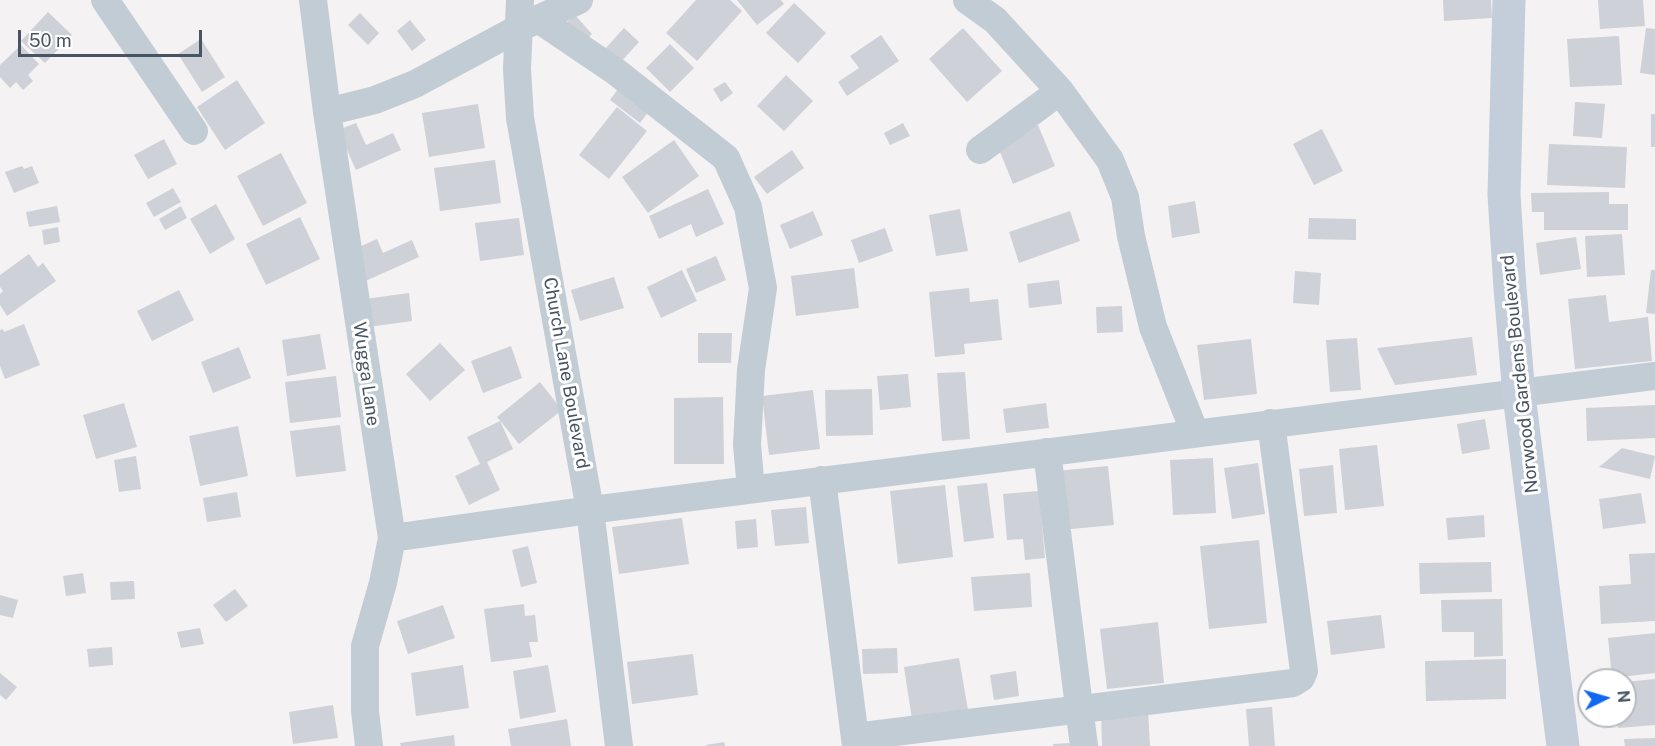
<!DOCTYPE html>
<style>
body{margin:0}
#map{position:relative;width:1655px;height:746px;overflow:hidden;background:#f4f2f2;font-family:"Public Sans",sans-serif}
canvas{display:block}
.north{position:absolute;left:1577px;top:668px;width:60px;height:60px;box-sizing:border-box;background:#fff;border:2px solid #b6bbc0;border-radius:50%;rotate:85deg;font-size:16px;font-weight:700;line-height:24px;text-align:center;color:#485461}
.north::after{content:'';display:block;margin:auto;width:21px;height:27px;background:#1168f0;clip-path:polygon(50% 0,100% 100%,50% 72%,0 100%)}
.scale{position:absolute;left:18px;top:30px;width:184px;height:27px;box-sizing:border-box;border:3px solid #485461;border-top:0;padding-left:8px;font-size:18px;line-height:21px;white-space:nowrap;color:#485461;-webkit-text-stroke:4px #fff;paint-order:stroke}
</style>
<div id="map">
<canvas width="1655" height="746"></canvas>
<div class="north">N</div>
<div class="scale">50 m</div>
</div>
<script>
const g = document.querySelector('canvas').getContext('2d');
g.lineJoin = 'round';
function paint(path, color) {
  g.fillStyle = color;
  g.fill(path, 'evenodd');
}
function toPath(rows) {
  const path = new Path2D();
  for (const r of rows) {
    path.moveTo(r[0], r[1]);
    for (let i = 2; i < r.length; i += 2) path.lineTo(r[i], r[i + 1]);
  }
  return path;
}
function trace(path, color, width, dash) {
  g.strokeStyle = color;
  g.lineWidth = width;
  g.lineCap = dash ? 'butt' : 'round';
  g.setLineDash(dash || []);
  g.stroke(path);
}
function label(font, color, halo, rows, align = 'center') {
  g.font = font + ' "Public Sans",sans-serif';
  g.lineWidth = 6;
  g.setLineDash([]);
  g.textBaseline = 'middle';
  g.strokeStyle = halo;
  g.fillStyle = color;
  for (const [text, x, y, turn = 0] of rows) {
    g.save();
    g.translate(x, y);
    g.rotate((+turn || 0) * Math.PI / 180);
    g.textAlign = isNaN(turn) ? turn : align;
    if (halo) g.strokeText(text, 0, 0);
    g.fillText(text, 0, 0);
    g.restore();
  }
}
paint(toPath([
 [696,0,730,0,742,11,697,61,666,33],
 [737,0,781,0,784,4,757,25],
 [1443,0,1491,0,1492,18,1444,21],
 [1598,0,1643,0,1645,26,1600,29],
 [794,3,826,33,798,63,766,33],
 [48,12,72,35,45,63,21,41],
 [360,13,379,33,368,45,348,25],
 [575,15,592,34,584,42,566,23],
 [410,20,426,40,412,51,397,31],
 [624,28,639,42,619,64,604,50],
 [963,28,1002,71,967,102,929,59],
 [1646,28,1655,29,1655,75,1640,73],
 [881,35,899,61,847,96,838,82,859,68,850,56],
 [1619,36,1622,85,1570,87,1567,39],
 [201,39,225,77,202,92,178,54],
 [670,44,694,68,670,92,646,68],
 [21,45,39,64,28,75,33,81,23,90,16,82,10,88,0,77,0,65],
 [786,75,813,101,784,131,757,106],
 [237,80,265,123,225,150,197,107],
 [725,82,733,93,721,102,713,89],
 [620,86,650,110,640,123,610,100],
 [1575,102,1605,104,1602,138,1573,136],
 [478,104,485,148,429,157,422,113],
 [617,107,647,131,609,179,579,155],
 [1651,114,1655,114,1655,147,1651,147],
 [356,123,366,145,393,133,401,150,356,170,338,130],
 [903,123,910,136,890,145,884,133],
 [1038,125,1055,166,1013,184,996,142],
 [1322,129,1343,171,1314,185,1293,144],
 [164,139,177,164,148,179,134,155],
 [674,140,699,176,648,213,622,177],
 [1549,144,1627,147,1625,188,1547,185],
 [792,150,804,168,767,194,754,177],
 [281,153,307,203,263,226,237,176],
 [495,160,501,203,440,211,434,168],
 [22,166,24,169,32,166,39,183,14,193,5,172],
 [173,188,181,202,154,217,146,203],
 [708,189,724,224,696,237,691,224,659,239,649,216],
 [1609,192,1609,204,1628,204,1628,230,1544,230,1544,212,1532,212,1531,193],
 [1195,201,1200,233,1172,238,1168,206],
 [216,204,235,239,210,254,190,219],
 [57,206,60,222,29,227,26,212],
 [181,206,187,218,165,230,159,219],
 [960,209,968,251,936,256,929,215],
 [813,211,823,235,790,249,780,225],
 [1070,211,1080,241,1019,263,1009,232],
 [300,217,320,259,266,285,246,244],
 [519,218,524,255,480,261,475,223],
 [1309,218,1356,219,1356,240,1308,239],
 [58,227,60,242,44,245,42,230],
 [885,228,893,251,859,263,851,240],
 [1622,234,1625,275,1587,277,1585,236],
 [1576,237,1581,269,1540,275,1536,243],
 [377,239,383,253,412,240,419,257,361,283,348,252],
 [29,254,38,267,43,263,56,281,7,316,0,305,0,294,3,291,0,287,0,275],
 [716,256,726,280,696,293,686,269],
 [854,268,859,308,796,316,791,276],
 [682,270,697,301,661,318,647,287],
 [1651,270,1655,270,1655,314,1646,313],
 [1295,271,1321,273,1319,305,1293,303],
 [614,277,624,308,580,321,571,290],
 [1059,280,1062,304,1029,308,1027,284],
 [969,288,970,302,998,299,1002,340,964,344,965,354,935,357,929,292],
 [179,290,194,320,152,341,137,311],
 [409,293,412,321,368,327,365,299],
 [1606,295,1609,322,1648,317,1652,361,1575,369,1568,299],
 [1122,306,1123,332,1097,333,1096,307],
 [24,324,40,365,5,379,0,366,0,330,3,329,4,332],
 [698,333,732,333,731,363,698,363],
 [320,334,326,369,287,376,282,340],
 [1472,337,1477,375,1395,385,1377,348],
 [1357,338,1361,390,1330,392,1326,340],
 [1251,339,1257,394,1204,400,1197,345],
 [440,343,465,370,430,401,406,374],
 [511,346,522,378,483,393,471,361],
 [239,347,251,378,213,393,201,362],
 [965,372,970,439,942,441,937,373],
 [908,374,911,407,880,410,877,376],
 [336,376,341,417,290,423,285,382],
 [540,382,562,410,519,444,497,417],
 [872,389,873,435,826,436,825,390],
 [813,390,820,449,769,455,762,396],
 [723,397,724,464,674,464,674,398],
 [124,403,137,447,96,459,83,415],
 [1046,403,1049,428,1006,433,1003,409],
 [1655,405,1655,438,1587,441,1586,408],
 [1485,419,1490,449,1462,454,1457,424],
 [500,421,513,449,487,462,500,490,469,505,455,476,480,464,467,437],
 [340,425,346,471,296,477,290,431],
 [238,426,248,476,200,486,189,436],
 [1377,445,1384,506,1345,510,1339,449],
 [1622,448,1655,456,1650,479,1599,467],
 [136,456,141,489,119,492,114,460],
 [1213,458,1216,513,1173,515,1170,460],
 [1258,463,1265,514,1232,519,1224,468],
 [1333,465,1337,513,1304,516,1299,469],
 [1108,466,1114,525,1061,530,1056,471],
 [987,483,994,538,964,542,957,486],
 [945,485,953,557,898,564,890,491],
 [1039,491,1045,558,1025,560,1023,539,1007,540,1003,494],
 [237,492,241,517,207,522,203,498],
 [1641,493,1646,523,1603,529,1599,499],
 [806,507,809,543,775,546,771,510],
 [1484,515,1485,537,1448,540,1446,518],
 [682,518,689,564,619,574,612,527],
 [756,519,758,547,737,549,735,521],
 [1259,540,1267,623,1209,629,1200,546],
 [528,546,537,583,521,587,512,550],
 [1655,553,1655,621,1601,624,1599,586,1631,584,1629,554],
 [1491,562,1492,592,1420,594,1419,563],
 [83,573,86,593,66,596,63,576],
 [1030,573,1032,607,974,611,971,577],
 [134,581,135,599,111,600,110,582],
 [235,589,248,606,226,622,213,605],
 [0,595,18,600,13,618,0,615],
 [1502,599,1503,656,1474,657,1474,632,1442,632,1441,600],
 [524,604,525,616,535,615,538,642,529,642,532,657,491,662,484,609],
 [443,605,455,638,408,654,397,621],
 [1381,615,1385,648,1331,655,1327,621],
 [1158,622,1164,683,1107,689,1100,629],
 [200,628,204,644,181,648,177,632],
 [1655,633,1655,673,1612,678,1608,638],
 [112,647,113,665,89,667,87,649],
 [897,648,898,673,863,674,862,649],
 [693,654,698,695,632,704,627,662],
 [959,658,968,710,912,719,904,667],
 [1506,659,1506,699,1426,701,1425,661],
 [463,665,469,708,416,716,411,673],
 [548,665,556,712,520,719,513,671],
 [1016,671,1019,696,994,700,990,675],
 [0,673,17,687,6,700,0,695],
 [1655,679,1655,725,1618,728,1617,716,1625,716,1625,682],
 [333,705,338,738,293,744,289,712],
 [1272,707,1275,746,1249,746,1246,709],
 [1148,710,1150,746,1102,746,1101,712],
 [567,719,571,746,511,746,508,729],
 [454,735,455,746,401,746,400,743],
 [1655,738,1655,746,1625,746,1624,739],
 [724,742,725,746,706,746,706,745],
 [1069,743,1070,746,1053,746,1053,744]
]), '#ced1d7');
trace(toPath([
 [105,0,194,131],
 [313,0,327,112,392,538,383,583,365,646,365,711,369,746],
 [520,0,517,69,520,118,590,510,619,746],
 [967,0,995,20,1060,91,1110,160,1125,197,1131,236,1153,327,1195,433],
 [538,19,615,71,726,158,748,207,763,288,751,370,747,445,751,489],
 [327,112,375,100,415,84,519,28,579,0],
 [980,150,1060,91],
 [1047,452,1084,746],
 [822,480,856,746],
 [392,538,590,510,1655,376],
 [855,737,1293,683,1301,678,1304,671,1271,423]
]), '#c2ccd4', 28);
trace(toPath([
 [1509,0,1504,195,1510,288,1519,395,1563,746]
]), '#c4cedb', 33);
label('18px', '#485461', '#fff', [
 ["Church Lane Boulevard",566,373,80],
 ["Wugga Lane",366,374,82],
 ["Norwood Gardens Boulevard",1520,374,-96]
]);
</script>
